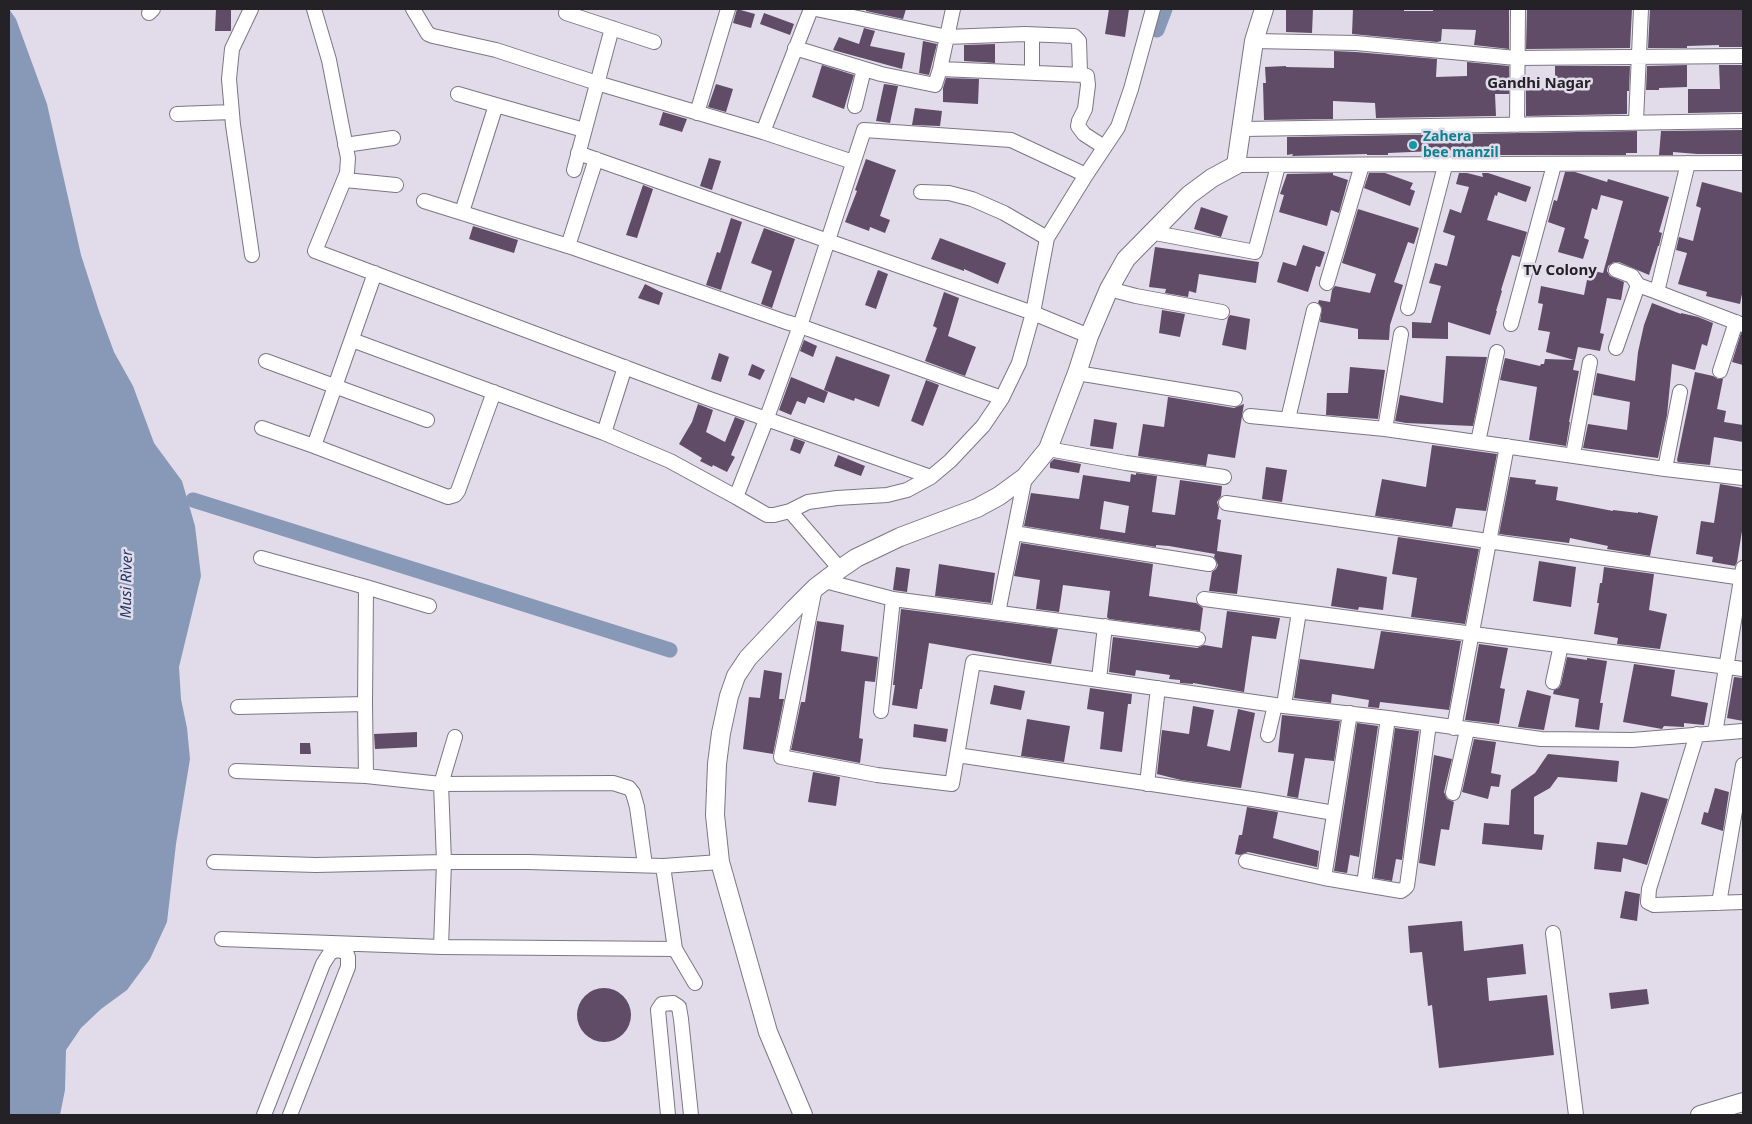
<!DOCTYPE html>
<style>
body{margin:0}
#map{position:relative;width:1752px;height:1124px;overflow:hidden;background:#e1dbea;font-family:"Noto Sans",sans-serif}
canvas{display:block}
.frame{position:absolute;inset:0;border:10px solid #242227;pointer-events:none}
</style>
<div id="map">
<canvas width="1752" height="1124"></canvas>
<div class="frame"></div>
</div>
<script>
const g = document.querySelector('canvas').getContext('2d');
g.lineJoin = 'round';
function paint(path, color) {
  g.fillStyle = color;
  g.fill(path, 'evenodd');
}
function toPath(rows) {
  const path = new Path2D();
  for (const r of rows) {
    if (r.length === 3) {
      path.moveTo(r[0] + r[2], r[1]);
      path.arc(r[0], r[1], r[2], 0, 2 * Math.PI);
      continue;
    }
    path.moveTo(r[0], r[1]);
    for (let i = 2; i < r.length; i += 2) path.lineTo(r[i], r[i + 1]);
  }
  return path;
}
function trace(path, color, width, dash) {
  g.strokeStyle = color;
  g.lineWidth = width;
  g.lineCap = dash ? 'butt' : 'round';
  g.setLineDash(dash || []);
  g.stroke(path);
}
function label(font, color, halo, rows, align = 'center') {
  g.font = font + ' "Noto Sans",sans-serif';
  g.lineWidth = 5;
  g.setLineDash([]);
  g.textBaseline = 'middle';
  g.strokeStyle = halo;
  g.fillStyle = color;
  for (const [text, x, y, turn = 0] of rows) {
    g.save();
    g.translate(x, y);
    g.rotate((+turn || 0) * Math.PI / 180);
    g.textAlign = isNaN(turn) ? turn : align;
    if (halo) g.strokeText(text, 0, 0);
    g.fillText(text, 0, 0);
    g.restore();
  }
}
paint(toPath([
 [9,9,16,19,47,104,81,255,99,311,114,352,133,386,154,443,182,481,195,526,201,576,179,667,181,699,187,728,190,759,176,844,167,922,150,959,127,990,101,1009,81,1028,66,1050,65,1090,60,1115,9,1115]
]), '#8899b7');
trace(toPath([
 [1157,30,1165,9],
 [193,500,670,650]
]), '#8899b7', 15);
paint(toPath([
 [216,9,231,9,231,31,215,31],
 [737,9,755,14,751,28,733,23],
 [866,9,906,9,903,19,866,11],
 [1109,9,1129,9,1125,37,1105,34],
 [1286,9,1313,9,1312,33,1286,32],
 [1353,9,1404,9,1404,11,1433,11,1433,9,1509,9,1509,49,1474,45,1476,30,1442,29,1441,41,1437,42,1352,34],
 [1527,9,1632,9,1630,48,1526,49],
 [1650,9,1743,9,1743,47,1719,47,1719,45,1687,46,1687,48,1648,48],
 [764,13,794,24,790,35,760,24],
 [864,28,875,31,870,46,905,53,902,69,833,50,839,37,859,44],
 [923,41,937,44,929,75,919,73],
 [995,44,995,63,964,61,964,45],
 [1334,51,1356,52,1437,59,1436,77,1467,76,1467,62,1509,66,1509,94,1495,94,1496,116,1376,118,1375,103,1333,101,1333,119,1264,120,1263,83,1266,83,1265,67,1286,66,1286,67,1334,68],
 [822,65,854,75,844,109,812,97],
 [1687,65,1687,87,1659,88,1659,90,1646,90,1647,66],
 [1719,65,1743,65,1743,112,1688,113,1688,89,1720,89],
 [1555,66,1630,66,1629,91,1627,91,1627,114,1526,116,1526,89,1555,88],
 [946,78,979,79,978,104,943,102,943,88],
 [716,84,733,89,726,112,708,107],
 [884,84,898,86,890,123,876,121],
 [915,108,942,111,940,126,912,125],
 [663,112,687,119,682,132,659,125],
 [1743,130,1743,154,1697,154,1673,152,1673,155,1659,155,1661,131],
 [1637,131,1637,153,1626,153,1626,155,1481,155,1481,149,1388,153,1388,155,1367,155,1367,154,1292,156,1293,154,1287,155,1287,137],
 [709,158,721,161,712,190,700,186],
 [866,159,896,170,880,216,890,220,885,233,870,227,869,231,845,222,857,191,855,190],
 [1565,172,1575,172,1607,182,1608,179,1669,197,1659,232,1662,233,1659,246,1658,246,1649,275,1619,262,1614,262,1608,266,1607,271,1610,276,1624,282,1621,300,1607,298,1600,333,1604,334,1600,351,1578,347,1573,370,1579,371,1569,422,1570,422,1566,446,1529,440,1537,387,1500,380,1505,358,1540,366,1541,364,1544,364,1545,359,1574,360,1546,352,1550,332,1538,330,1543,304,1538,303,1541,286,1584,295,1589,270,1603,273,1623,201,1601,195,1597,210,1592,208,1584,238,1589,240,1583,259,1558,252,1565,228,1548,222,1554,200,1557,201],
 [1333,173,1333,175,1348,180,1339,213,1331,210,1327,226,1279,212,1284,195,1280,194,1287,174],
 [1369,173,1385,173,1413,183,1410,189,1415,191,1410,206,1364,188],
 [1459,173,1467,173,1483,177,1482,173,1488,173,1531,187,1526,202,1498,192,1497,196,1495,195,1487,220,1527,232,1520,257,1512,255,1501,290,1502,291,1496,311,1497,311,1490,335,1448,322,1448,339,1412,338,1412,322,1431,323,1441,286,1429,283,1435,263,1447,266,1455,236,1443,232,1450,209,1461,213,1469,187,1456,184],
 [1702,182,1743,193,1743,289,1740,304,1706,296,1707,292,1678,284,1687,253,1676,250,1679,237,1693,241,1701,208,1696,206],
 [643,185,653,189,637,238,626,235],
 [1201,207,1228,216,1221,237,1194,229],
 [1358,209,1419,228,1414,244,1408,242,1394,282,1403,285,1390,325,1389,340,1358,339,1358,329,1320,322,1322,308,1318,303,1319,300,1330,302,1332,290,1335,286,1370,293,1376,274,1342,263],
 [731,218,742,222,721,290,706,285,717,252,720,253],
 [473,226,518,240,514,253,469,239],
 [764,228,795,239,772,308,761,304,772,271,751,263],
 [940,238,1006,263,998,284,964,269,964,271,931,259],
 [1303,245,1325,252,1320,267,1316,266,1308,292,1277,282,1283,262,1296,266],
 [1155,247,1259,262,1256,283,1199,274,1196,293,1189,291,1188,297,1165,293,1166,289,1149,287],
 [878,270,888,274,876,309,865,305],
 [645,284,663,293,659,305,638,298],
 [944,292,959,298,948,336,976,347,965,376,925,361,937,328,933,326],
 [1652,303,1681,314,1681,313,1698,317,1713,323,1707,346,1702,344,1695,370,1672,364,1667,415,1658,458,1583,448,1588,424,1627,430,1630,402,1593,395,1597,373,1635,381,1638,352,1644,325],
 [1162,310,1185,314,1180,337,1159,333],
 [1230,315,1250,319,1246,350,1222,345,1228,318],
 [1741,333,1743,334,1743,365,1732,362],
 [804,340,817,346,813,357,800,351],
 [719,353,729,357,721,382,711,379],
 [836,356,890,375,879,407,855,398,854,401,824,390],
 [1446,356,1487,357,1473,426,1406,423,1395,421,1400,395,1443,403],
 [752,364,765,370,760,380,748,375],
 [1350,367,1385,370,1378,419,1326,415,1327,393,1348,393],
 [1695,372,1713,376,1718,379,1723,379,1717,409,1726,411,1724,422,1743,425,1743,442,1714,437,1710,465,1678,462,1677,460],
 [791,377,828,392,824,403,808,397,805,404,797,401,791,415,779,410],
 [926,380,939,385,923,426,911,421],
 [1168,397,1234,408,1244,404,1235,458,1208,454,1206,466,1138,456,1143,424,1164,427],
 [698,404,713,410,706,432,725,442,735,417,745,421,731,455,735,457,727,472,713,465,712,467,700,461,702,458,679,444,692,422],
 [1094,419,1117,423,1113,449,1090,446],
 [794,438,805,442,800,454,790,450],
 [1432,445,1497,454,1486,511,1456,508,1452,527,1375,516,1382,479,1426,487],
 [838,455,865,466,861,476,834,466],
 [1054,459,1081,464,1079,473,1050,468,1050,463],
 [1266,467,1287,470,1282,502,1262,499],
 [1136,473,1157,476,1152,512,1175,515,1180,480,1222,486,1221,496,1217,502,1219,508,1217,519,1221,520,1217,551,1242,555,1237,594,1209,591,1212,572,1216,569,1218,565,1214,557,1215,554,1169,546,1156,545,1156,547,1024,526,1031,493,1079,499,1083,475,1130,482,1131,474,1136,475],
 [1104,501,1129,506,1125,533,1100,529],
 [1510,477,1536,480,1535,484,1558,487,1556,500,1613,511,1613,510,1638,513,1638,512,1658,516,1650,556,1607,549,1608,546,1570,538,1569,543,1499,534],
 [1720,484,1743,488,1743,525,1737,562,1735,566,1712,562,1713,557,1696,554,1701,521,1714,523],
 [1398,537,1479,549,1465,624,1411,617,1417,578,1392,574],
 [1021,543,1153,564,1149,596,1196,603,1203,608,1200,631,1109,619,1107,617,1110,591,1063,585,1059,612,1036,609,1040,580,1014,576],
 [1539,561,1576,567,1571,607,1533,601],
 [939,564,995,573,991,603,935,596],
 [896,567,910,569,907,592,893,590],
 [1604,567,1654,574,1649,610,1667,614,1660,649,1617,644,1618,638,1594,634,1599,603,1597,603,1600,583,1602,583],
 [1337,568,1387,577,1383,610,1359,607,1358,610,1331,606],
 [901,609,1058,629,1051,664,929,643,922,689,920,689,917,709,892,705,895,685,893,685],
 [1227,611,1280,618,1276,639,1252,636,1244,692,1193,683,1193,684,1180,683,1180,680,1169,679,1170,675,1136,670,1135,676,1109,672,1113,637,1197,648,1204,645,1222,648],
 [817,621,844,625,841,651,878,657,875,682,865,681,859,738,863,739,860,763,791,750,801,702,805,702],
 [1381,631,1461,641,1449,710,1380,702,1379,708,1368,707,1369,700,1332,694,1331,703,1294,698,1300,659,1374,669],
 [1479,644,1508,648,1500,688,1505,689,1499,724,1465,720],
 [1567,657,1587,660,1587,658,1607,661,1600,703,1603,703,1599,730,1575,727,1579,699,1553,694,1554,690,1559,688,1561,684],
 [1634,664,1675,670,1671,696,1708,703,1704,725,1684,723,1684,727,1664,726,1662,729,1623,722],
 [764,670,782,673,779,699,784,699,773,754,743,749,749,697,760,698],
 [1734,677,1743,678,1743,721,1727,718],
 [994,685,1025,691,1021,710,990,704],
 [1090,688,1132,694,1131,704,1128,704,1122,752,1100,749,1104,712,1087,709],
 [1527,690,1551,696,1544,730,1518,727],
 [1193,706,1214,710,1207,746,1230,751,1238,709,1255,713,1241,788,1181,780,1157,774,1162,730,1189,734],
 [1282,715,1340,721,1334,761,1305,758,1298,798,1287,796,1294,754,1278,752],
 [1027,719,1070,726,1064,762,1021,756],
 [1357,723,1378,726,1359,857,1350,855,1347,873,1334,871],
 [914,724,948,729,946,742,913,737],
 [1395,728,1419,731,1402,860,1396,859,1392,881,1374,878],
 [417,732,417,747,375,749,374,734],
 [1474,739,1496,742,1491,773,1501,775,1499,787,1491,786,1488,799,1462,792],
 [300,743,310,743,311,754,300,754],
 [1548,754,1619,761,1617,782,1558,777,1550,788,1534,797,1534,834,1544,835,1542,850,1482,844,1484,823,1509,825,1511,790,1535,773],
 [1434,755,1452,759,1444,792,1447,799,1454,802,1449,830,1441,829,1435,866,1419,863],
 [813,772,840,777,836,806,808,802],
 [1715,788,1729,792,1723,831,1701,824,1704,812,1708,813],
 [1641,792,1668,799,1647,865,1623,858,1621,872,1594,869,1597,842,1627,845],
 [1247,807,1278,812,1273,838,1319,851,1317,867,1248,852,1240,855,1235,854,1239,835,1242,835],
 [1625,891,1640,894,1637,921,1620,918],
 [1462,921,1464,951,1523,944,1526,974,1487,978,1489,1001,1547,995,1554,1055,1439,1068,1432,1005,1428,1006,1422,952,1410,953,1408,926],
 [604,1015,27],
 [1647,989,1649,1004,1611,1009,1609,993]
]), '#604c67');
const minor = toPath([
 [251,9,232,49,229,79,233,125,252,255],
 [314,9,329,60,348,158,347,173,315,251,704,397,931,477],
 [413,9,428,34,433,36,496,50,597,83,763,132,853,162],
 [816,9,947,37,1025,34,1074,36,1079,41,1080,73],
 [149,13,153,9],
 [566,13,654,42],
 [1254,41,1356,43,1516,58,1743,56],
 [795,48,881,74,935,85,940,69,953,9],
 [940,69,1084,75,1087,76,1088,85,1085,109,1079,121,1078,126,1084,134,1104,147],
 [1032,72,1032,35],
 [458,94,496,105,462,212],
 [496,105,584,130],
 [855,106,864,69],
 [697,113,728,9],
 [177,114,232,112],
 [1636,121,1641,9],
 [1517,125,1518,9],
 [1243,129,1743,121],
 [763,132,811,9],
 [345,145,393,138],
 [578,153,1033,313,1089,336],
 [1236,165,1743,163],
 [574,170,612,28],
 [345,180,396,185],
 [921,192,949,193,972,199,1004,213,1047,238],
 [424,201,568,246,786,322,800,326,1002,398],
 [1150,232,1255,252,1278,166],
 [568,246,596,159],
 [1616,270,1632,276,1638,285],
 [375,273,314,446,448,497,455,495,458,491,494,392],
 [1327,283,1362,165],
 [1109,289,1136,296,1222,312],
 [1657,292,1743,325],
 [1408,308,1445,166],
 [1511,324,1554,165],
 [352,340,604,433,670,461,736,497,765,423,800,326,864,130,1011,140,1086,175],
 [1616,348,1638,285,1657,292,1688,163],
 [266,361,427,420],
 [1720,371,1736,322],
 [1077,373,1235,399],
 [1250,416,1385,429,1665,469,1743,478],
 [1288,419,1314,310],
 [262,428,314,446],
 [1385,429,1401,334],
 [604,433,625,367],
 [1478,442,1497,352],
 [1048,449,1126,463,1224,477],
 [1573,455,1590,362],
 [1665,469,1680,392],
 [736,497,767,515,774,515,790,511,808,502,837,498,887,495,907,490,931,477,950,461,983,426,1002,398,1019,363,1033,313,1047,238,1086,175,1118,127,1131,89,1153,9],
 [1226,503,1743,578],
 [790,511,840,569],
 [1014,533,1209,564],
 [261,558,366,587,365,704,366,776],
 [825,581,893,599,1198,639],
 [366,587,429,606],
 [815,588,781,757,877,775,952,784,957,755],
 [1204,599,1743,669],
 [998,613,1025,477],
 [1099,679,1105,626],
 [1553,682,1561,645],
 [1284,705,1299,612],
 [238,707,365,704],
 [881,711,893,599],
 [1454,728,1507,446],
 [1715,733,1743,568],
 [1697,734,1649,889,1648,902,1654,905,1743,902],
 [1268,735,1275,705],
 [455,737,441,784,613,783,629,788,633,793,637,807,645,865],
 [236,771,366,776,441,784,444,862,441,947],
 [1147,784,1158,688],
 [1453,793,1467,730],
 [1334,813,1259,800,957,755,973,662,1275,705,1388,718,1541,739,1632,740,1743,731],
 [1246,861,1324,878,1401,891,1404,889,1407,886,1429,724],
 [214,862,316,865,444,862,528,862,663,866,720,862],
 [663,866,675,949,695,983],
 [1324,878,1350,713],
 [1364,884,1388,718],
 [1719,903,1743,765],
 [1553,933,1576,1115],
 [222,939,441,947,675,949],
 [264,1115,323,964,330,953,336,950,346,952,348,957,348,967,290,1115],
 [668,1115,658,1010,662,1004,673,1003,679,1007,681,1019,691,1115]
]);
const tertiary = toPath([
 [803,1115,768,1032,720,862,715,815,717,764,721,733,729,696,736,676,748,658,795,608,815,588,840,569,856,558,900,537,977,508,999,496,1025,477,1048,449,1077,373,1089,336,1109,289,1126,259,1189,195,1212,178,1236,165,1254,41,1264,9],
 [1700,1115,1743,1102]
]);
trace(minor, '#7c7684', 16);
trace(tertiary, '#7c7684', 20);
trace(minor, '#fff', 14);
trace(tertiary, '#fff', 18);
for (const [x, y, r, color] of [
 [1413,145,5,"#0f9aa8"]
]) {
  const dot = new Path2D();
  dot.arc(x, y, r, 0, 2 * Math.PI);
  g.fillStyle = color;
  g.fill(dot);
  trace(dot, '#e1dbea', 2);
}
label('bold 14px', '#0d838f', '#e1dbea', [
 ["Zahera",1423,137],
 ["bee manzil",1423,153]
], 'left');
label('bold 15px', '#242227', '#e1dbea', [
 ["Gandhi Nagar",1539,84],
 ["TV Colony",1560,271]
]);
label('italic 15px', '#223863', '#e1dbea', [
 ["Musi River",127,584,-89]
]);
</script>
